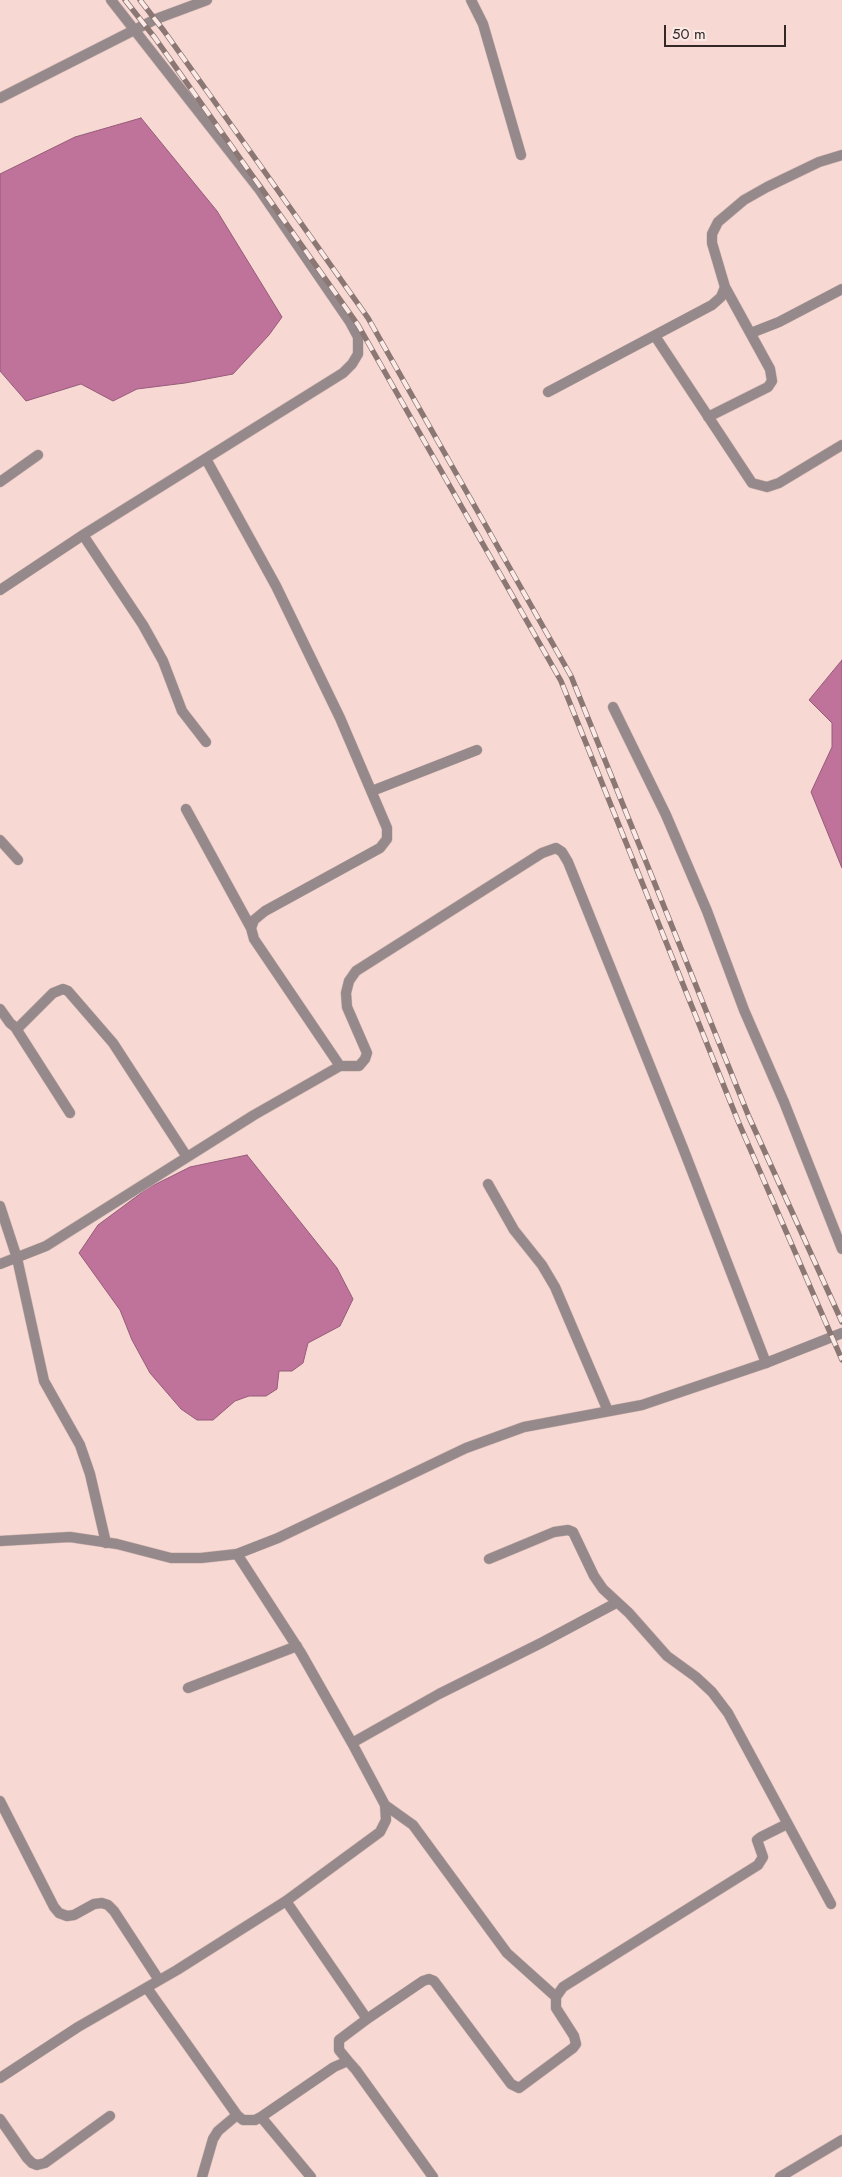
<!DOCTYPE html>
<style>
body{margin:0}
#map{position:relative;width:842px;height:2177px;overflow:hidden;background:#f7d8d3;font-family:Jost,sans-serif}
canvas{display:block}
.scale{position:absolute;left:664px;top:25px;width:122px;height:22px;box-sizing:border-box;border:2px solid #332826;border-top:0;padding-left:6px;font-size:15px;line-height:18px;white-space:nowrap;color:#332826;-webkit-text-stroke:4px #fbe9e5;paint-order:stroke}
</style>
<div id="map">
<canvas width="842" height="2177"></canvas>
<div class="scale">50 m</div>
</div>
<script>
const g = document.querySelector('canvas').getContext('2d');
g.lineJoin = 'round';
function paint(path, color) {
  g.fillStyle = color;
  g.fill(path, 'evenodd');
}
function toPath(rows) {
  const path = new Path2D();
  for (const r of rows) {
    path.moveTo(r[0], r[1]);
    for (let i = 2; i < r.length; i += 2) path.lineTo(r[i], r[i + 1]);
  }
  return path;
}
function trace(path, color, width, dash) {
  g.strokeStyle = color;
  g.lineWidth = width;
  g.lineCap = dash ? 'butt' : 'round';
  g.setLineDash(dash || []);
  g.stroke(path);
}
const water = toPath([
 [141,118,217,211,282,317,269,335,233,374,185,383,137,389,113,401,81,384,26,401,0,371,0,174,75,137,141,118],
 [842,660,842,868,811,792,832,747,832,723,809,700,842,660],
 [247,1155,337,1268,353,1299,340,1326,308,1343,303,1363,292,1371,279,1371,277,1389,266,1396,249,1396,235,1401,213,1420,197,1420,181,1409,150,1373,132,1340,120,1310,79,1253,98,1225,148,1188,190,1167,247,1155]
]);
paint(water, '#bf739b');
trace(water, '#955c78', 1);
const minor = toPath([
 [471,0,483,24,521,155],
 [0,98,156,19,207,0],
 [751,333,779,322,842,289],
 [655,336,752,483,767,487,779,483,842,445],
 [548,392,712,305,721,297,725,287,712,243,712,234,718,222,744,200,767,187,819,162,842,155],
 [708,417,768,387,772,381,770,369,725,287],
 [206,459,276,586,340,718,387,828,387,839,380,848,265,911,254,920,251,928,254,939,340,1066],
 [0,482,38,455],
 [83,535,143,625,163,661,182,711,206,742],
 [0,590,83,535,343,373,352,364,358,354,358,337,350,322,259,189,111,0],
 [613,707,666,815,707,911,744,1010,784,1102,842,1249],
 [372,791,477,750],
 [186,809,251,928],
 [0,840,18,860],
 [0,1009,10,1023,15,1027,19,1027,53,993,63,989,68,991,113,1043,187,1157],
 [15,1027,70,1113],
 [488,1184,514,1230,542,1265,555,1287,608,1411],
 [0,1206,17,1258,44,1381,80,1445,90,1474,106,1543],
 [0,1264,46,1246,254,1115,340,1066,359,1066,365,1059,367,1053,347,1007,346,993,349,981,356,971,542,853,556,848,562,852,568,862,683,1148,766,1363],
 [489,1559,554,1532,568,1530,573,1532,594,1576,603,1589,629,1613,667,1656,696,1677,712,1692,728,1713,831,1904],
 [188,1688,297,1646],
 [352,1743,439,1694,541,1643,616,1603],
 [0,1801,54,1907,59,1913,67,1916,74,1915,94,1904,102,1903,108,1905,114,1911,159,1980],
 [385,1805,413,1825,507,1953,556,1997],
 [286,1901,367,2019,423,1981,429,1979,434,1981,511,2084,519,2088,573,2048,576,2044,574,2036,556,2008,556,1997,563,1987,758,1865,763,1857,757,1840,761,1837,787,1824],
 [147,1988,237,2115,243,2120,255,2120,261,2117,334,2067,348,2061,356,2070,433,2177],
 [348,2061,339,2050,339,2040,367,2019],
 [0,2078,78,2027,177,1970,286,1901,380,1832,386,1820,385,1805,352,1743,301,1653,237,1554],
 [261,2117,311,2177],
 [0,2119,27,2158,32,2163,37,2165,45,2163,110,2116],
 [202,2177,213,2139,218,2131,237,2115],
 [780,2177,842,2140]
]);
const tertiary = toPath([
 [0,1541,70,1537,117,1544,171,1558,201,1558,237,1554,278,1538,466,1448,524,1427,642,1405,766,1363,842,1333]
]);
trace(minor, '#d0b5b0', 11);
trace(tertiary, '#d0b5b0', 11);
trace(minor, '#96898b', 10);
trace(tertiary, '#96898b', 10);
const rail = toPath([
 [125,0,155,38,358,325,561,681,738,1121,842,1360],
 [140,0,164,31,262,168,368,318,571,676,749,1117,842,1322]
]);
trace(rail, '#8b7774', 5.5);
trace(rail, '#fbe9e5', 4, [11]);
</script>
